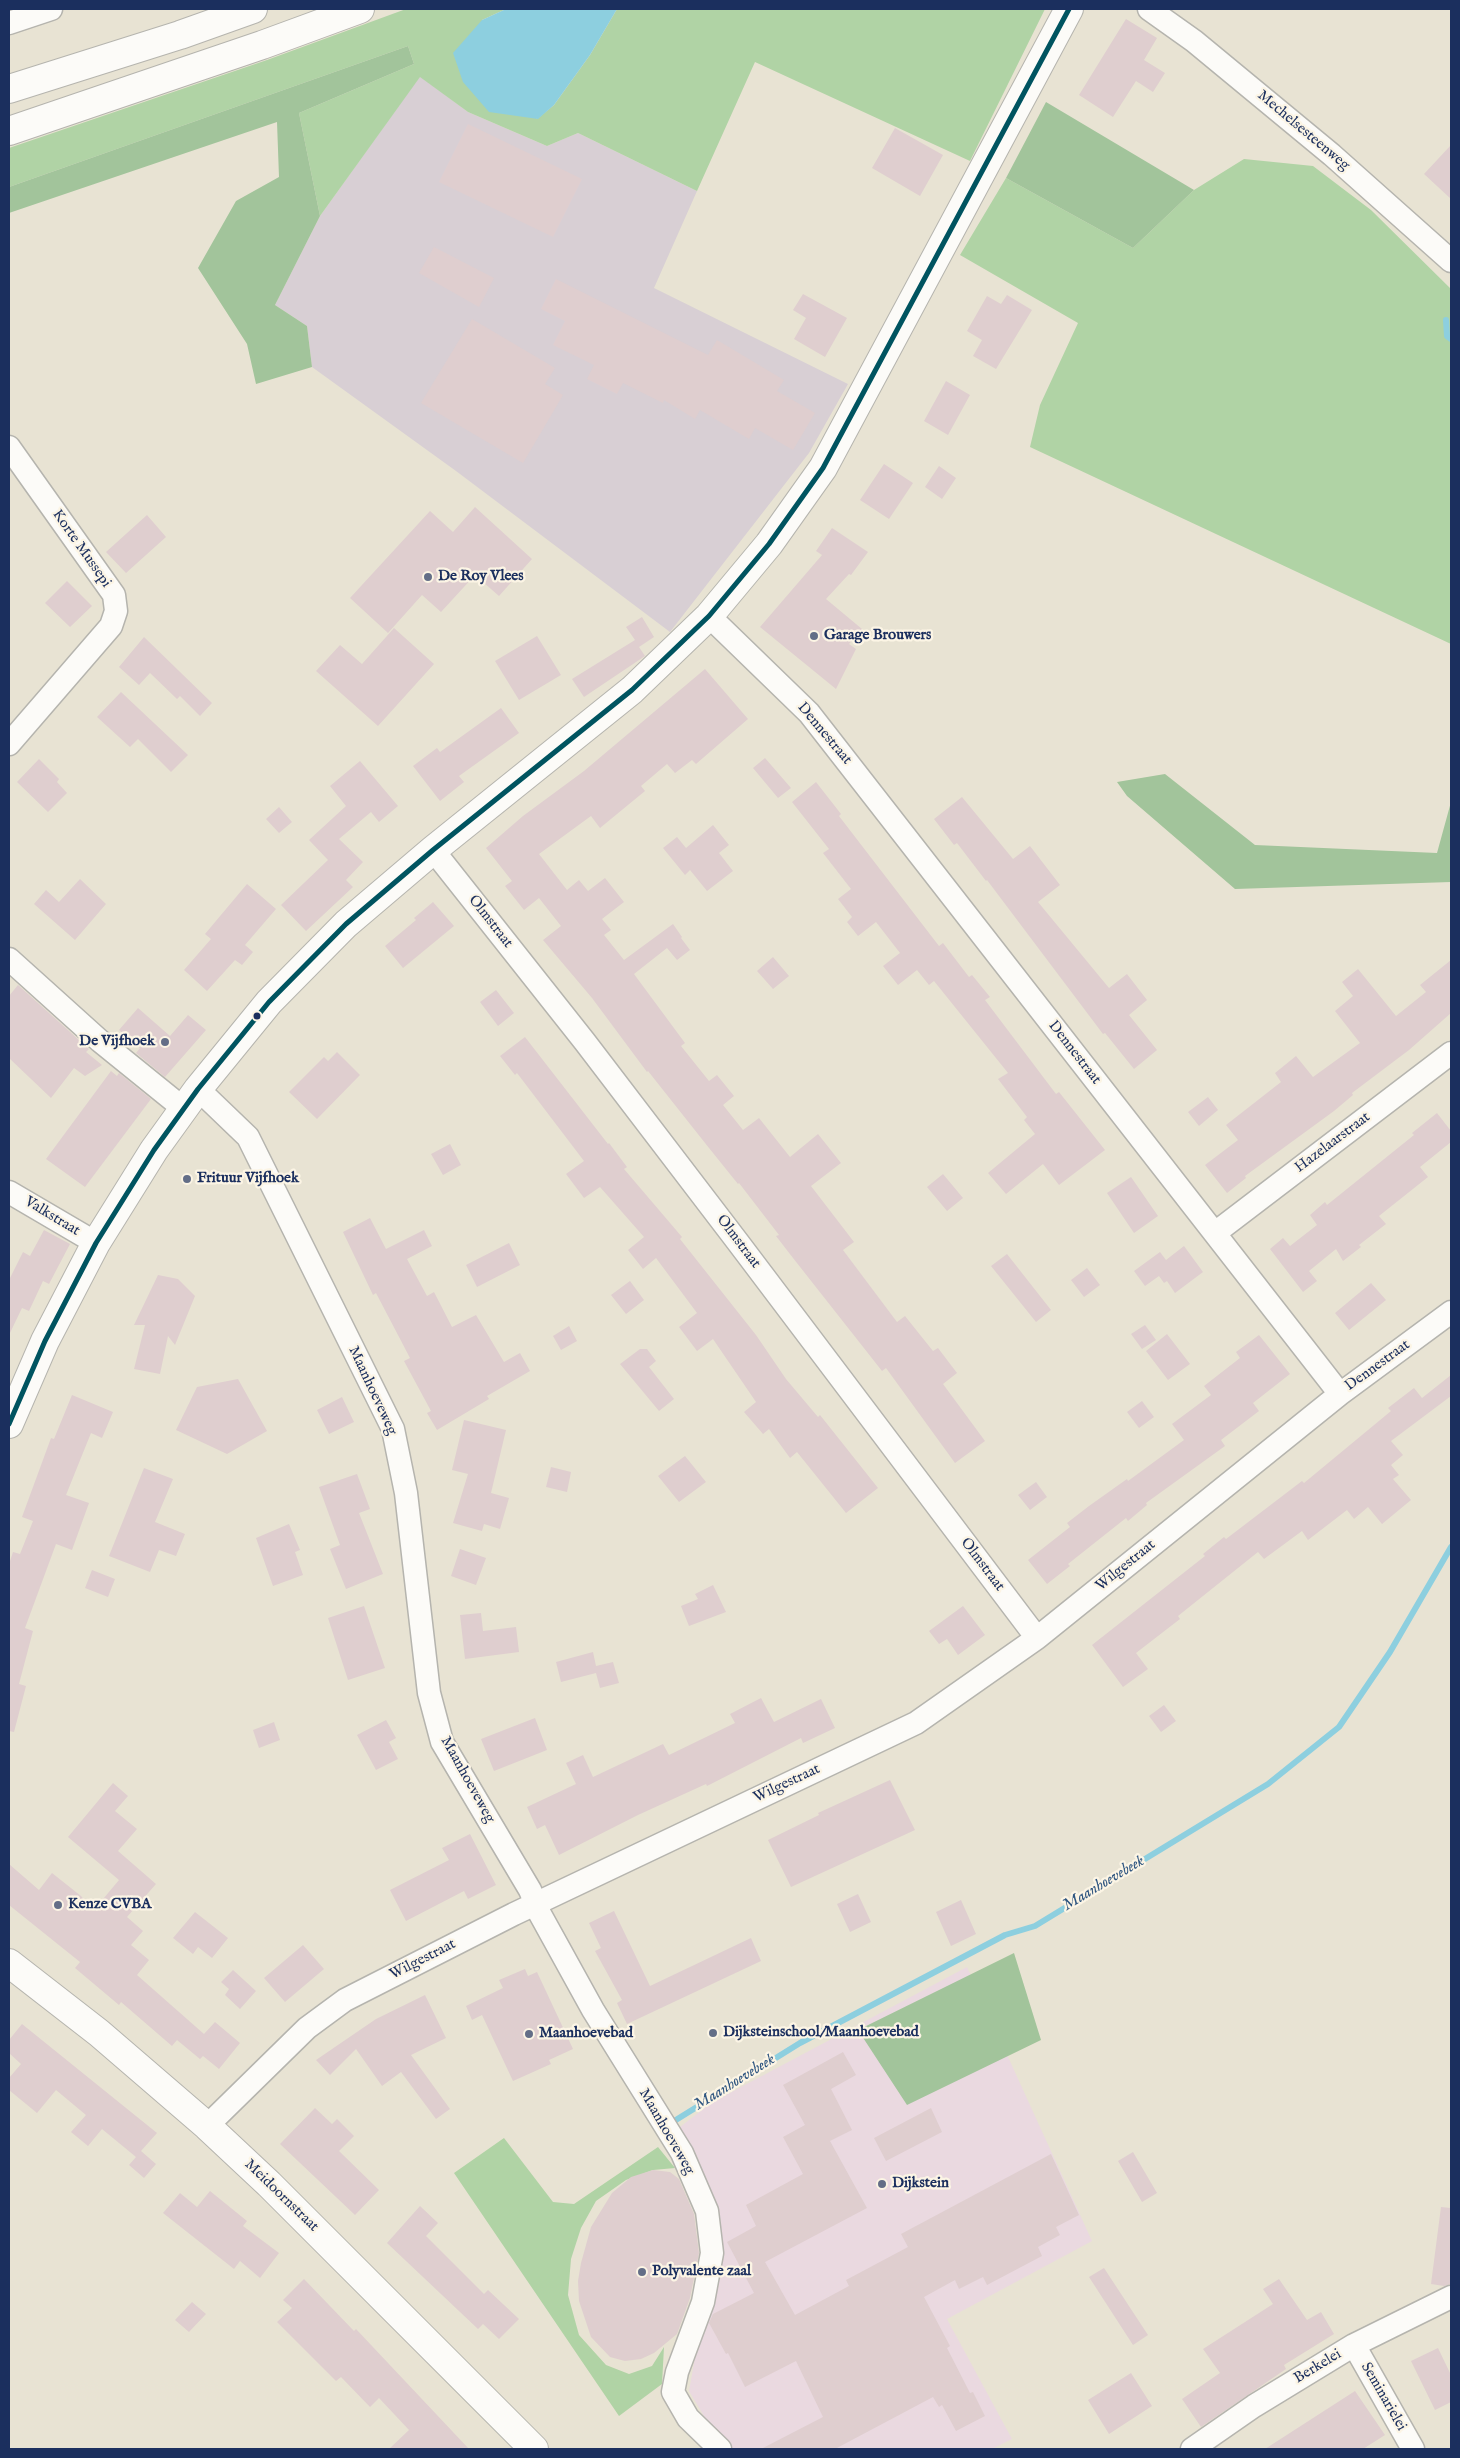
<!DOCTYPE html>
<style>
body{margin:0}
#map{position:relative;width:1460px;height:2458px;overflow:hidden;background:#e8e3d3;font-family:"IM FELL English",serif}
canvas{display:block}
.frame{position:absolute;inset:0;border:10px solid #1b2f5e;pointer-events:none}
</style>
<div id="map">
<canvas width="1460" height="2458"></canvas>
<div class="frame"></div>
</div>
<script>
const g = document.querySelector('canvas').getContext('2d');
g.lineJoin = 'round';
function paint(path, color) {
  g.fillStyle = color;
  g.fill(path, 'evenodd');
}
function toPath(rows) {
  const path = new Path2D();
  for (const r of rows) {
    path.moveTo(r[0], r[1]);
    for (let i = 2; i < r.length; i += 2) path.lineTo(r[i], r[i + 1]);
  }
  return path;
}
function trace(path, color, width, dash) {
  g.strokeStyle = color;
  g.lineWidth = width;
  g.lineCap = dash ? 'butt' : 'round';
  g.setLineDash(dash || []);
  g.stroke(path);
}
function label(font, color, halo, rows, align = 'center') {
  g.font = font + ' "IM FELL English",serif';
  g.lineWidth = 4.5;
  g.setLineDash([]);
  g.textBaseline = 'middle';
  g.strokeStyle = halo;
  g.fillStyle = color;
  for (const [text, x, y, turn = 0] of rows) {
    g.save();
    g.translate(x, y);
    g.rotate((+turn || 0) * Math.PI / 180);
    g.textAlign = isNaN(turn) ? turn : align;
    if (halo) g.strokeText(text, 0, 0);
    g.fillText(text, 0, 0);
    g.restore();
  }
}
paint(toPath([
 [967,1967,1092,2241,947,2319,1012,2439,992,2449,732,2449,714,2433,689,2391,715,2246,680,2127,711,2103]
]), '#ead9e0');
paint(toPath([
 [420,76,468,112,547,146,578,133,697,191,654,288,848,384,809,453,670,632,456,471,312,367,307,326,275,305,320,216]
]), '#d8cfd4');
paint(toPath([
 [406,9,506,9,482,20,537,119,554,105,590,55,617,9,1045,9,970,161,755,62,697,191,578,133,547,146,468,112,420,77,320,216,299,113,414,64,408,46,9,187,9,148,267,60],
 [1244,159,1313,166,1371,210,1451,289,1451,644,1030,447,1040,405,1078,323,960,255,1006,178,1133,248,1194,190],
 [504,2138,553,2202,574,2204,658,2147,675,2168,653,2170,626,2180,596,2201,581,2228,571,2259,568,2295,579,2335,606,2365,629,2374,652,2366,664,2347,662,2384,619,2416,454,2173]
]), '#b0d3a5');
paint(toPath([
 [408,46,414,64,299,113,320,216,275,305,307,326,312,367,256,384,247,344,198,268,236,201,279,177,277,122,9,213,9,187],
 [1046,102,1194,190,1133,248,1006,178],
 [1165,774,1255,845,1437,853,1451,802,1451,882,1235,889,1127,796,1117,782],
 [1014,1953,1041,2040,907,2105,858,2030]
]), '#a2c49b');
paint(toPath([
 [506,9,617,9,590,55,554,105,538,119,489,112,463,82,453,53,482,20]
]), '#8dcfdf');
trace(toPath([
 [1446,320,1447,336,1451,339],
 [671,2123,800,2043,1005,1935,1035,1926,1268,1784,1339,1727,1390,1652,1451,1547]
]), '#8dcfdf', 6);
paint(toPath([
 [1126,19,1157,38,1144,60,1165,73,1153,92,1136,81,1113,117,1079,95],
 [468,124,582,179,553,237,439,182],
 [895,128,943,155,920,196,872,168],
 [1451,145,1451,199,1424,174],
 [434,247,494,278,479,307,419,273],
 [556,279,708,355,717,340,784,380,777,391,815,413,793,450,755,428,749,439,700,410,695,419,664,400,663,403,623,383,617,394,587,379,594,365,553,345,565,321,541,309],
 [803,294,847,318,825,357,794,339,806,318,793,310],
 [1007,295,1032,310,996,369,973,356,982,340,967,331,987,296,1001,304],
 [472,319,555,368,545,384,563,395,523,463,421,403],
 [946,381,970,395,948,435,924,421],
 [884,464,913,483,889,519,860,500],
 [939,466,956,478,942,499,925,487],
 [475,507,532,559,499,596,475,575,441,612,422,595,388,633,350,598,430,511,453,532],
 [147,515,166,537,126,573,106,552],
 [832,528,868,552,851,575,849,574,826,599,862,629,849,644,856,649,836,689,760,627,822,555,816,551],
 [67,581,92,606,70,627,45,603],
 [642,617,654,637,639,647,645,656,584,697,572,679,635,640,626,627],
 [394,628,434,664,378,726,316,671,340,645,362,664],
 [537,636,561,675,519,700,495,661],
 [144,637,212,703,200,716,180,696,177,699,150,673,139,685,119,667],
 [705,669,748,719,696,764,692,760,675,773,667,764,641,786,645,791,600,828,591,816,539,854,567,890,579,880,588,891,605,878,624,902,602,919,611,930,604,935,624,960,673,924,682,937,681,938,690,950,677,960,667,948,634,974,685,1043,681,1046,709,1081,717,1075,734,1096,723,1105,743,1130,759,1118,790,1157,818,1134,841,1163,811,1186,854,1242,843,1250,897,1322,905,1316,933,1351,938,1348,957,1373,943,1384,985,1441,955,1463,886,1368,882,1371,793,1258,776,1236,779,1235,739,1183,738,1184,709,1148,648,1071,647,1072,592,998,543,940,561,926,539,898,524,910,505,886,512,881,486,848,523,816,584,771],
 [121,692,188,755,171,772,138,739,130,747,97,717],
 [501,708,519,733,459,776,464,782,440,801,413,766,437,748,440,752],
 [765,758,791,788,778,798,753,768],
 [39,759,59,779,57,782,67,793,48,812,17,782],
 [360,761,398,806,379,822,371,812,339,839,363,862,346,880,353,887,306,931,281,905,328,860,309,840,346,806,330,786],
 [816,782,841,814,839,816,939,946,943,943,969,977,972,975,990,997,985,1000,1056,1094,1059,1092,1105,1150,1059,1185,1043,1164,1006,1194,988,1173,1035,1134,1024,1120,1027,1117,998,1079,1008,1073,934,981,929,985,917,970,898,985,883,966,900,953,876,922,858,936,847,922,852,917,838,899,851,889,823,853,829,849,792,802],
 [962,797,1013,859,1030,846,1060,885,1038,902,1109,988,1127,974,1147,1000,1129,1015,1157,1050,1134,1069,1105,1033,1103,1034,987,880,986,881,957,843,954,845,934,819],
 [279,807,292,822,279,833,266,819],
 [713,825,729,845,719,853,733,871,707,891,690,870,685,875,663,848,677,837,686,848],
 [80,879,106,904,75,940,34,904,46,890,59,902],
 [247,884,276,909,245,945,253,952,242,965,235,960,207,991,184,970,211,939,205,934],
 [433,902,454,926,403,968,385,946,416,920,414,918],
 [773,957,789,976,773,989,757,971],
 [1451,960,1451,1013,1409,1050,1352,1093,1353,1095,1334,1111,1245,1176,1246,1178,1227,1193,1205,1165,1238,1140,1226,1125,1281,1082,1275,1073,1296,1056,1313,1077,1360,1043,1335,1011,1353,996,1342,982,1358,969,1396,1016,1426,992,1420,985],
 [18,985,89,1049,86,1052,102,1065,85,1076,74,1068,51,1098,9,1058,9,996],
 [496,990,514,1013,498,1026,480,1002],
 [138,1008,170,1036,188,1015,206,1030,165,1077,136,1053,140,1048,119,1030],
 [525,1037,608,1144,609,1143,627,1167,624,1169,682,1237,680,1239,756,1335,786,1379,818,1417,820,1415,878,1488,846,1513,797,1452,790,1458,769,1429,763,1434,744,1412,756,1402,713,1339,697,1351,679,1327,697,1313,656,1258,643,1269,628,1250,644,1237,600,1187,584,1198,566,1174,584,1161,517,1073,515,1075,500,1056],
 [337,1052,360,1075,317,1119,289,1092,324,1057,328,1061],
 [111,1071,117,1076,119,1073,151,1099,85,1187,46,1159],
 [1208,1097,1218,1110,1199,1126,1188,1112],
 [1437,1113,1451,1131,1451,1142,1420,1167,1428,1177,1379,1216,1386,1224,1359,1245,1361,1247,1343,1261,1336,1249,1309,1271,1317,1281,1303,1292,1270,1249,1283,1238,1290,1246,1317,1225,1310,1215,1325,1202,1327,1205,1414,1135,1412,1133],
 [450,1144,461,1165,443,1175,431,1154],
 [943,1174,963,1198,947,1211,927,1187],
 [1131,1177,1158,1216,1134,1233,1107,1193],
 [370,1218,386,1249,424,1230,432,1246,407,1259,427,1296,434,1292,452,1327,476,1315,504,1362,520,1353,530,1371,487,1396,489,1399,437,1430,427,1413,431,1411,404,1361,410,1358,376,1293,373,1295,343,1232],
 [44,1230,70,1244,49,1284,43,1281,29,1311,22,1308,9,1335,9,1280,23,1252,30,1256],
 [509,1243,520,1265,477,1287,466,1265],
 [1184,1246,1203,1272,1175,1293,1167,1281,1164,1283,1159,1276,1145,1286,1134,1271,1160,1252,1166,1260],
 [1007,1254,1051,1310,1036,1322,991,1266],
 [1087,1268,1100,1285,1084,1297,1071,1280],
 [158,1275,178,1279,195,1296,175,1345,168,1336,160,1374,134,1369,145,1325,134,1325],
 [630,1281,644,1300,626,1314,611,1295],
 [1371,1283,1386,1300,1349,1330,1335,1313],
 [1145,1325,1156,1340,1142,1349,1131,1334],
 [569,1326,577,1341,561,1350,553,1336],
 [1167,1334,1190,1364,1168,1380,1146,1351],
 [1259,1335,1290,1374,1253,1403,1259,1411,1221,1440,1225,1446,1146,1503,1147,1505,1128,1521,1126,1518,1068,1564,1070,1566,1047,1584,1028,1560,1070,1527,1067,1523,1089,1506,1127,1479,1128,1481,1184,1440,1172,1424,1211,1395,1204,1386,1240,1358,1236,1352],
 [640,1349,647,1349,656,1361,649,1367,674,1399,659,1411,620,1364],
 [1451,1375,1451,1396,1391,1441,1403,1455,1391,1465,1399,1475,1393,1479,1411,1500,1382,1524,1368,1507,1354,1519,1347,1510,1308,1540,1302,1531,1264,1559,1258,1552,1178,1616,1180,1619,1136,1653,1148,1669,1123,1687,1092,1645,1205,1556,1203,1554,1224,1537,1226,1539,1302,1481,1304,1483,1391,1411,1388,1408,1414,1388,1422,1398],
 [238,1379,267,1431,227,1454,176,1430,197,1387],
 [72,1395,113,1412,102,1438,91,1433,66,1495,89,1503,72,1550,56,1544,25,1628,33,1631,19,1684,26,1686,14,1732,9,1731,9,1564,13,1552,20,1554,33,1521,22,1517,51,1438,54,1439],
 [342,1397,354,1422,329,1434,317,1410],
 [1142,1401,1154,1417,1139,1428,1127,1412],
 [464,1420,506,1430,491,1493,509,1498,500,1529,484,1524,482,1531,453,1523,468,1474,452,1470],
 [685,1456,706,1482,679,1502,658,1476],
 [551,1467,571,1472,567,1492,546,1487],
 [144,1468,173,1479,155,1522,185,1534,176,1556,159,1550,150,1572,109,1556],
 [357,1474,370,1509,359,1513,383,1574,346,1589,330,1549,340,1545,319,1487],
 [1036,1482,1047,1497,1030,1510,1018,1495],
 [289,1524,300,1550,295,1552,303,1575,273,1586,256,1538],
 [460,1549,486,1558,476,1585,451,1576],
 [92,1570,115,1579,108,1597,85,1588],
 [713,1585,726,1612,689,1626,681,1606,698,1599,695,1594],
 [364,1606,385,1668,348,1680,328,1618],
 [963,1606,985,1635,958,1655,947,1639,939,1644,929,1631],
 [481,1613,483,1631,516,1627,519,1652,465,1659,460,1615],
 [593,1652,596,1666,613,1662,619,1683,600,1688,596,1673,561,1682,556,1662],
 [761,1698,774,1722,821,1699,835,1728,803,1743,801,1738,707,1786,706,1784,638,1815,559,1855,545,1825,537,1829,527,1807,576,1784,566,1763,583,1755,593,1777,663,1744,669,1755,735,1723,730,1714],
 [1164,1705,1176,1721,1161,1732,1149,1716],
 [535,1718,547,1750,494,1771,481,1739],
 [386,1720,396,1738,389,1742,398,1759,376,1770,357,1735],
 [274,1722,280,1740,259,1748,253,1730],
 [890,1780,915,1830,791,1887,768,1840,819,1815,818,1813],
 [113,1783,128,1796,115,1811,137,1829,118,1851,156,1884,127,1917,143,1931,131,1945,149,1960,137,1975,204,2034,215,2022,240,2043,219,2069,203,2056,200,2059,177,2040,172,2046,121,2002,119,2005,75,1968,80,1962,9,1905,9,1864,39,1890,52,1873,81,1896,93,1911,119,1880,68,1837],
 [470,1834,496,1885,468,1899,464,1891,406,1921,390,1890,449,1860,442,1848],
 [858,1894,871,1922,850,1932,837,1904],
 [961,1900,976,1934,951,1946,936,1912],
 [614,1911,650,1986,751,1938,761,1961,627,2024,617,2003,622,2000,595,1951,601,1948,589,1923],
 [195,1912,228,1938,212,1958,198,1947,193,1954,173,1938],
 [303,1945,324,1969,285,2002,264,1978],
 [525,1969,528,1976,537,1972,573,2049,549,2060,551,2064,513,2081,482,2015,472,2020,466,2006,503,1988,499,1980],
 [233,1970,256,1991,240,2009,225,1995,229,1989,221,1982],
 [425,1995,446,2038,411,2055,450,2109,436,2119,401,2072,382,2086,356,2049,330,2075,316,2060,376,2019],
 [22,2024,157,2133,141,2151,156,2164,144,2178,129,2165,136,2157,102,2129,88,2146,71,2132,86,2115,56,2090,37,2113,9,2090,9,2078,21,2064,9,2053,9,2040],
 [843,2052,856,2075,831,2089,852,2130,830,2141,867,2208,765,2262,795,2315,849,2286,846,2280,908,2247,901,2234,1051,2154,1079,2215,1056,2227,1060,2235,1038,2247,1042,2256,987,2285,983,2277,959,2289,955,2280,924,2297,950,2346,947,2348,970,2393,973,2392,985,2416,956,2431,942,2405,939,2407,933,2397,835,2449,761,2449,823,2417,796,2361,745,2387,728,2353,726,2354,709,2323,713,2314,754,2293,727,2242,756,2226,746,2205,803,2174,783,2137,805,2125,783,2085],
 [315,2108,332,2124,337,2119,354,2136,339,2151,379,2190,355,2215,280,2144],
 [931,2108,942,2132,886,2161,874,2138],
 [1133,2152,1157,2193,1142,2202,1118,2161],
 [653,2170,670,2172,679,2179,694,2214,699,2253,690,2298,677,2334,654,2353,641,2359,625,2361,610,2357,591,2337,579,2301,578,2281,581,2263,591,2227,612,2193,631,2177],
 [210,2191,247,2221,243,2226,279,2253,260,2278,240,2261,234,2269,163,2213,180,2193,197,2207],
 [420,2206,438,2223,426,2236,484,2294,488,2290,519,2319,499,2339,483,2324,478,2329,387,2243],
 [1441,2207,1451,2208,1451,2284,1444,2286,1431,2284],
 [1104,2268,1148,2335,1133,2345,1089,2277],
 [304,2279,354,2331,356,2329,469,2449,389,2449,409,2430,379,2398,370,2407,341,2377,336,2381,277,2322,292,2308,283,2300],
 [1279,2279,1307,2320,1321,2312,1334,2334,1284,2365,1286,2369,1201,2427,1182,2399,1220,2373,1203,2349,1273,2304,1263,2289],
 [192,2302,206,2314,189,2332,175,2320],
 [1438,2348,1451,2375,1451,2402,1435,2410,1411,2361],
 [1131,2373,1152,2406,1109,2434,1088,2400],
 [1355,2391,1385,2435,1363,2449,1265,2449]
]), '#dfcecf');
const minor = toPath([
 [1149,9,1194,41,1332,155,1451,261],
 [9,23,51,9],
 [9,447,114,595,116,611,111,626,9,744],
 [709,616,809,713,1340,1394,1451,1312],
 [433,850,585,1042,737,1241,1037,1638],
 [9,959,100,1041,184,1109],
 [198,1089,248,1137,393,1429,406,1493,429,1693,442,1742,530,1890,540,1914,593,2010,682,2153,707,2211,712,2253,703,2302,677,2372,673,2392,688,2418,720,2449],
 [9,1192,96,1243],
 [1215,1233,1451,1053],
 [207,2126,307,2028,345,2000,514,1914,916,1723,1037,1638,1340,1394],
 [1354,2345,1413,2449],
 [1192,2449,1254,2406,1354,2345,1451,2297]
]);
const tertiary = toPath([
 [9,1963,99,2033,207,2126,269,2184,534,2449]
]);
const secondary = toPath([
 [9,1424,45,1341,96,1243,154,1150,198,1089,269,1002,346,924,433,850,632,690,709,616,769,544,823,468,1069,9]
]);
const trunk = toPath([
 [9,89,180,35,253,9],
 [9,131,262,45,360,9]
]);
trace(minor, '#b5b4ae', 25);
trace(tertiary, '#b5b4ae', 30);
trace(secondary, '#b5b4ae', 30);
trace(trunk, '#b5b4ae', 30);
trace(minor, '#fcfbf8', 22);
trace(tertiary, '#fcfbf8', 28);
trace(secondary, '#fcfbf8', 28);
trace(trunk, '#fcfbf8', 28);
trace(toPath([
 [9,1424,45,1341,96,1243,154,1150,198,1089,269,1002,346,924,433,850,632,690,709,616,769,544,823,468,1069,9]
]), '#005460', 5);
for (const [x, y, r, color] of [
 [428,577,5,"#636e87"],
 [814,636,5,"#636e87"],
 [257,1016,4.5,"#1b2f5e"],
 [165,1042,5,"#636e87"],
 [187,1179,5,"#636e87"],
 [58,1905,5,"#636e87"],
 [713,2033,5,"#636e87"],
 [529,2034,5,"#636e87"],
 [882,2184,5,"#636e87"],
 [642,2272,5,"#636e87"]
]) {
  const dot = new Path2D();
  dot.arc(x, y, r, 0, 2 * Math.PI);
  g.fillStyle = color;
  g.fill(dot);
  trace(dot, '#fcf5e5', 2);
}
label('15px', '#1b2f5e', '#fcf5e5', [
 ["Mechelsesteenweg",1303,131,40],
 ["Korte Mussepi",81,549,55],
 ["Dennestraat",824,734,50],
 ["Olmstraat",490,922,52],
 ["Dennestraat",1074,1053,52],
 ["Hazelaarstraat",1333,1143,-37],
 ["Valkstraat",52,1217,31],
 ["Olmstraat",738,1242,53],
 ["Dennestraat",1378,1366,-36],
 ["Maanhoeveweg",372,1391,65],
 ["Olmstraat",982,1565,53],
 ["Wilgestraat",1126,1566,-39],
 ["Maanhoeveweg",467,1780,61],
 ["Wilgestraat",787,1784,-25],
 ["Wilgestraat",423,1960,-27],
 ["Maanhoeveweg",666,2132,60],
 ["Meidoornstraat",281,2196,44],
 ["Berkelei",1318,2367,-31],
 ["Seminarielei",1383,2397,60]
]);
label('bold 15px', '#1b2f5e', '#fcf5e5', [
 ["De Roy Vlees",438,577],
 ["Garage Brouwers",824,636],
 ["De Vijfhoek",155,1042,"right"],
 ["Frituur Vijfhoek",197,1179],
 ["Kenze CVBA",68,1905],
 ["Dijksteinschool/Maanhoevebad",723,2033],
 ["Maanhoevebad",539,2034],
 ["Dijkstein",892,2184],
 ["Polyvalente zaal",652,2272]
], 'left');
label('italic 16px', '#2e5580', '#fcf5e5', [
 ["Maanhoevebeek",1104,1884,-31],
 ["Maanhoevebeek",735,2083,-32]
]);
</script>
